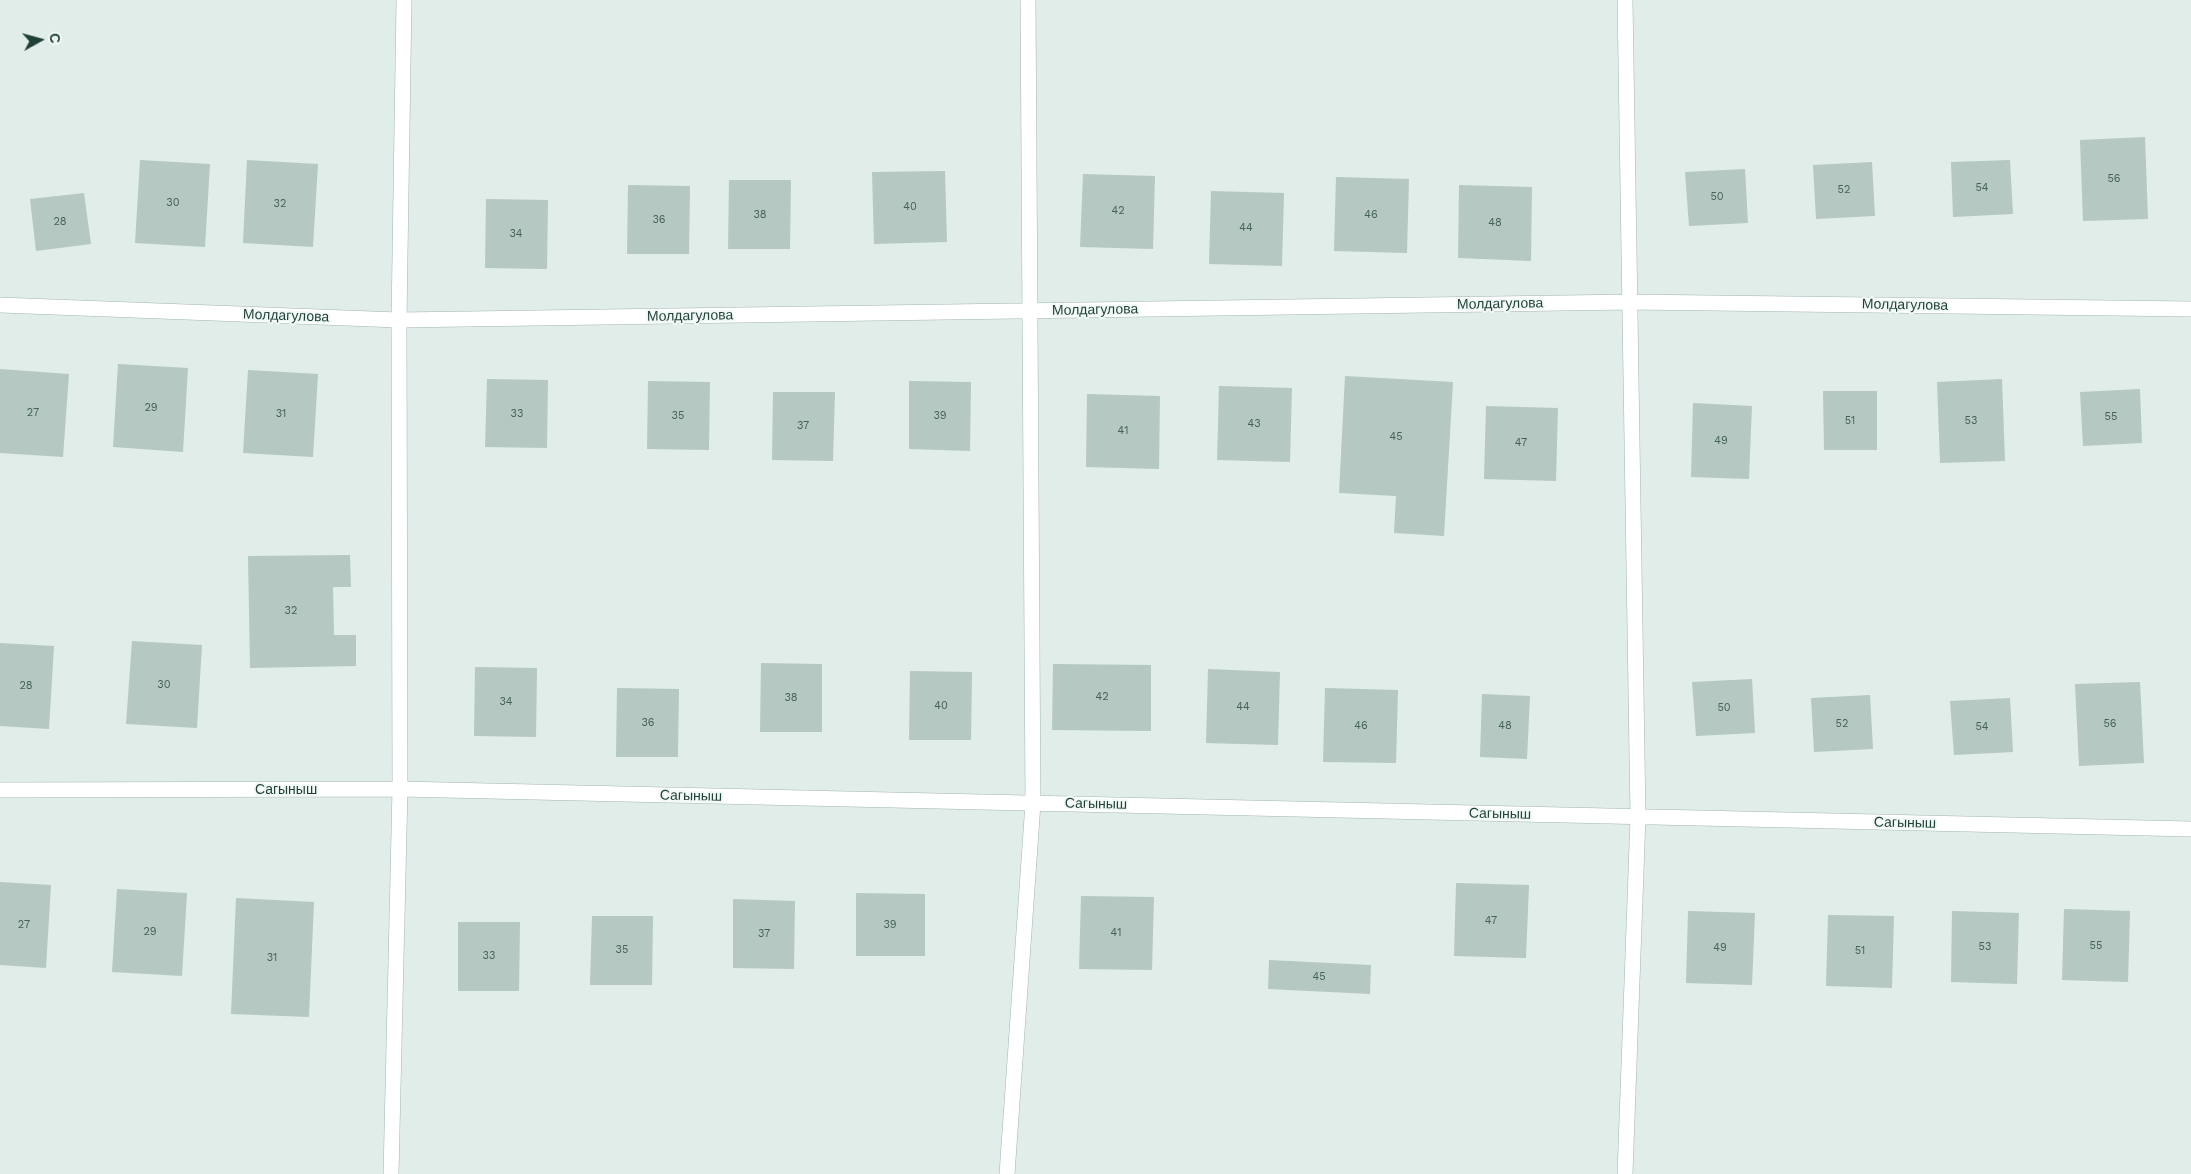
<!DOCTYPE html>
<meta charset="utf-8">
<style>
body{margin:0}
#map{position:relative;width:2191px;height:1174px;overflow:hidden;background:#e0ede8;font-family:"Work Sans",sans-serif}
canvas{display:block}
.north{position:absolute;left:15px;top:15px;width:50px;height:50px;-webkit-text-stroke:4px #f1f9f5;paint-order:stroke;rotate:83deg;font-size:14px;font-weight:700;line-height:20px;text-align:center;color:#1f3f38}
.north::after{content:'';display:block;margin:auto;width:18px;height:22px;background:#1f3f38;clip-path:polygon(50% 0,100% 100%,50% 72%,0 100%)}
</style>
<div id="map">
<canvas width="2191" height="1174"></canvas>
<div class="north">С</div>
</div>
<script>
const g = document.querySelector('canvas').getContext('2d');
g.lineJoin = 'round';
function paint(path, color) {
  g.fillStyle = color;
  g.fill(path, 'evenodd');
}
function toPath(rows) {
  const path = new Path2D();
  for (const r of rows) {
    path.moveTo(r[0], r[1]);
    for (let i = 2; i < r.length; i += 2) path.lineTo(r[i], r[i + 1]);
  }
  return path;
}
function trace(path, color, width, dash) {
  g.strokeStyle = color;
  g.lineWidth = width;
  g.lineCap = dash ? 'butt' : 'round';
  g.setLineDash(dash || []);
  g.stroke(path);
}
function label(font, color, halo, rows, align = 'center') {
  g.font = font + ' "Work Sans",sans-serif';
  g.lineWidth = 4;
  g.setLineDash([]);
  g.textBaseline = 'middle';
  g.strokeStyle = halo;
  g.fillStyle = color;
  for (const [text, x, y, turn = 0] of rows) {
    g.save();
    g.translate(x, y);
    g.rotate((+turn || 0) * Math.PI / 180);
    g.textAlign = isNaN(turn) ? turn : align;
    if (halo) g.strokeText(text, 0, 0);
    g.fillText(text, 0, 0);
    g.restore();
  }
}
paint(toPath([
 [2145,137,2148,219,2083,221,2080,140],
 [140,160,210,164,205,247,135,243],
 [247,160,318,164,313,247,243,243],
 [2010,160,2013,214,1953,217,1951,162],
 [1872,162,1875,216,1816,219,1813,165],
 [1745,169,1748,223,1689,226,1685,172],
 [945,171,947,242,874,244,872,172],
 [1083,174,1155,176,1153,249,1080,247],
 [1336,177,1409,179,1407,253,1334,251],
 [729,180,791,180,790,249,728,249],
 [628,185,690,186,689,254,627,254],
 [1459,185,1532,187,1531,261,1458,258],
 [1211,191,1284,193,1282,266,1209,264],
 [84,193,91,244,36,251,30,199],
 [486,199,548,200,547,269,485,268],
 [118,364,188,368,183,452,113,447],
 [0,369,69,374,63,457,0,453],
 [248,370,318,374,313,457,243,453],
 [1345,376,1453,382,1444,536,1394,533,1396,496,1339,493],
 [487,379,548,380,547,448,485,447],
 [2002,379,2005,461,1940,463,1937,382],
 [648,381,710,382,709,450,647,449],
 [909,381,971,382,970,451,909,449],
 [1219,386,1292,388,1290,462,1217,460],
 [2140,389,2142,443,2083,446,2080,392],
 [1823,391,1877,391,1877,450,1824,450],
 [773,392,835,392,833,461,772,460],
 [1087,394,1160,396,1159,469,1086,467],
 [1693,403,1752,406,1749,479,1691,477],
 [1486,406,1558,408,1556,481,1484,479],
 [350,555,351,587,333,587,334,635,356,635,356,666,250,668,248,556],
 [132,641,202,645,197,728,126,724],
 [0,643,54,646,49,729,0,726],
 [761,663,822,664,822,732,760,732],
 [1053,664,1151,665,1151,731,1052,730],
 [475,667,537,668,536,737,474,736],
 [1208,669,1280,672,1278,745,1206,743],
 [910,671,972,672,971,740,909,740],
 [1752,679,1755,733,1696,736,1692,682],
 [2140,682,2144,763,2079,766,2075,684],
 [617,688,679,689,678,757,616,757],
 [1325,688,1398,690,1396,763,1323,762],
 [1482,694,1530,696,1527,759,1480,757],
 [1870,695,1873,749,1814,752,1811,698],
 [2010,698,2013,752,1954,755,1950,701],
 [0,882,51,885,46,968,0,965],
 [1456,883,1529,885,1526,958,1454,956],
 [117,889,187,893,182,976,112,972],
 [856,893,925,894,925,956,856,956],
 [1081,896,1154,897,1152,970,1079,969],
 [236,898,314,902,309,1017,231,1014],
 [733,899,795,901,794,969,733,968],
 [2064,909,2130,911,2128,982,2062,980],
 [1688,911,1755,913,1752,985,1686,983],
 [1952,911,2019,913,2017,984,1951,982],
 [1828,915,1894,916,1892,988,1826,986],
 [592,916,653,916,652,985,590,985],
 [458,922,520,922,519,991,458,991],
 [1269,960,1371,965,1370,994,1268,989]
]), '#b5c8c1');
const minor = toPath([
 [0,305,399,320,1631,302,2191,309],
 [0,790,400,789,2191,829],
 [391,1174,400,789],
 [1007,1174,1033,803,1028,0],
 [1625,1174,1638,817,1625,0]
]);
const tertiary = toPath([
 [400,789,399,320,404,0]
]);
trace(minor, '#a2b5b0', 16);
trace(tertiary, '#a2b5b0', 16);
trace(minor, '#fff', 15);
trace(tertiary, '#fff', 15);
label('11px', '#44615a', null, [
 ["56",2114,179],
 ["54",1982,188],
 ["52",1844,190],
 ["50",1717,197],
 ["30",173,203],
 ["32",280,204],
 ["40",910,207],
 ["42",1118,211],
 ["38",760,215],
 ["46",1371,215],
 ["36",659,220],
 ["28",60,222],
 ["48",1495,223],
 ["44",1246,228],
 ["34",516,234],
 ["29",151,408],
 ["27",33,413],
 ["31",281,414],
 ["33",517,414],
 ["35",678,416],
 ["39",940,416],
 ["55",2111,417],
 ["51",1850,421],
 ["53",1971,421],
 ["43",1254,424],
 ["37",803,426],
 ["41",1123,431],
 ["45",1396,437],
 ["49",1721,441],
 ["47",1521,443],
 ["32",291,611],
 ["30",164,685],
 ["28",26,686],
 ["42",1102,697],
 ["38",791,698],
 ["34",506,702],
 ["40",941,706],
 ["44",1243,707],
 ["50",1724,708],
 ["36",648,723],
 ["52",1842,724],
 ["56",2110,724],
 ["46",1361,726],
 ["48",1505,726],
 ["54",1982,727],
 ["47",1491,921],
 ["27",24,925],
 ["39",890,925],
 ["29",150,932],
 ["41",1116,933],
 ["37",764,934],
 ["55",2096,946],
 ["53",1985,947],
 ["49",1720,948],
 ["35",622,950],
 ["51",1860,951],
 ["33",489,956],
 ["31",272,958],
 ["45",1319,977]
]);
label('14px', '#1f3f38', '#f1f9f5', [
 ["Молдагулова",1500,304,-1],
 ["Молдагулова",1905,305,1],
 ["Молдагулова",1095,310,-1],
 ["Молдагулова",286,316,2],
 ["Молдагулова",690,316,-1],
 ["Сагыныш",286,790],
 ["Сагыныш",691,796,1],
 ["Сагыныш",1096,804,1],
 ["Сагыныш",1500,814,1],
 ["Сагыныш",1905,823,1]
]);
</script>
